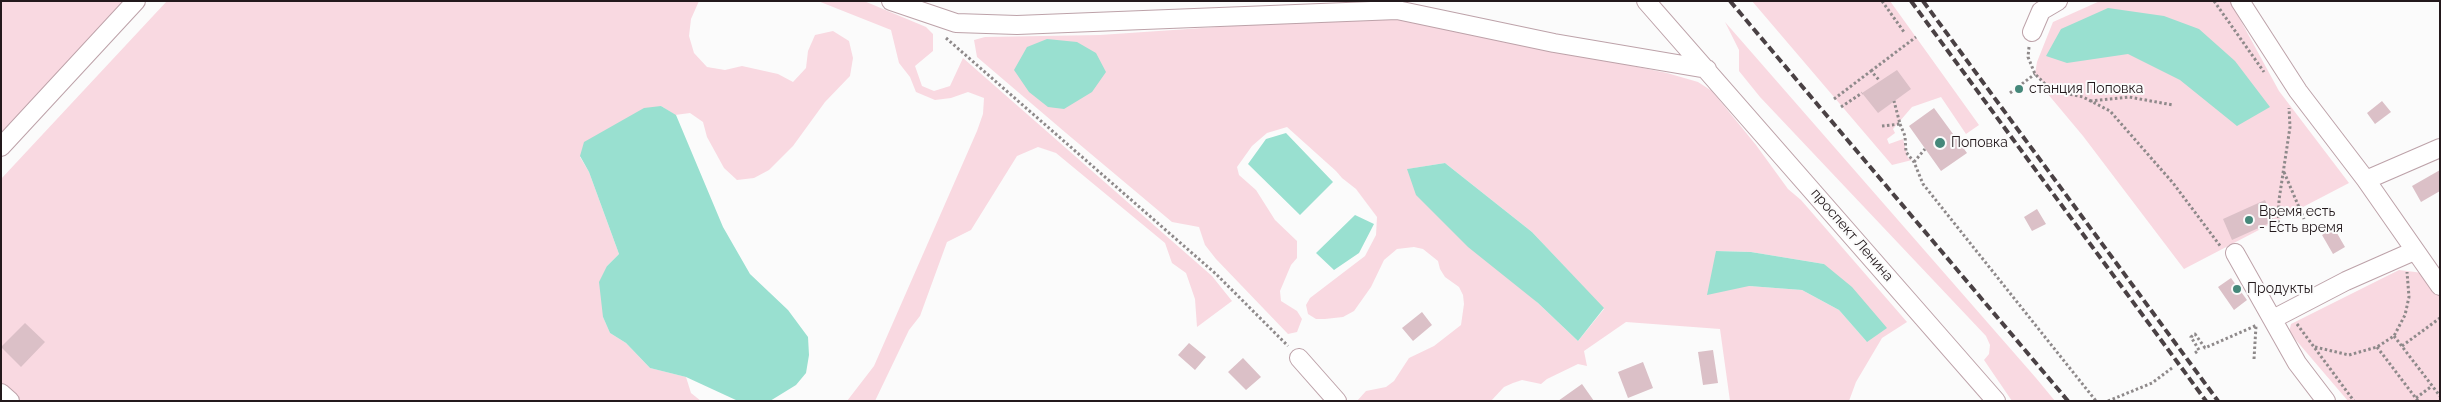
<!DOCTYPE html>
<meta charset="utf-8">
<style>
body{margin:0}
#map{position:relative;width:2441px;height:402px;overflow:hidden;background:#fbfbfb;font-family:Raleway,sans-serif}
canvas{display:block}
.frame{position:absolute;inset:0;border:2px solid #23191c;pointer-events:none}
</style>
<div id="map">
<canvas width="2441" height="402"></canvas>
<div class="frame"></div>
</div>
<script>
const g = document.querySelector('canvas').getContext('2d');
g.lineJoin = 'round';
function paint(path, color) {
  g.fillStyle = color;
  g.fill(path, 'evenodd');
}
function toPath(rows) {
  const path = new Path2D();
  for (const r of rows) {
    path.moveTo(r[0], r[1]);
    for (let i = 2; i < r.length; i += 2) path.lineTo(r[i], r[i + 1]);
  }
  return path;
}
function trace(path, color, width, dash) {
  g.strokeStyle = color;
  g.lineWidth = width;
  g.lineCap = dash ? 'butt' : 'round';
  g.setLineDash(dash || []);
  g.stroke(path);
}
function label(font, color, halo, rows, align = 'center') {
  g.font = font + ' Raleway,sans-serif';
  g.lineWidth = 4;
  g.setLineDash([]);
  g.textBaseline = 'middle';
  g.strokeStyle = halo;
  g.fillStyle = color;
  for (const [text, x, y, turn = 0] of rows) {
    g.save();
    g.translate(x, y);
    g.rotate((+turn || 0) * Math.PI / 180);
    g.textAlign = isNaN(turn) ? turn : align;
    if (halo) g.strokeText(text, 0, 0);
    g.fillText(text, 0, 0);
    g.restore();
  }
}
paint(toPath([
 [1,1,131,1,1,145],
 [167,1,699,1,691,19,689,36,694,53,707,67,725,70,742,66,778,74,793,82,806,68,808,51,815,35,833,31,849,41,853,58,850,76,825,102,793,146,769,170,754,178,737,180,724,168,707,137,703,122,690,113,675,115,661,106,580,157,589,172,619,254,607,266,603,317,610,333,626,343,650,368,686,377,691,393,701,401,1,401,1,179],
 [818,1,864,1,926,27,933,34,933,51,915,66,922,86,934,91,950,86,963,58,1212,276,1232,301,1197,327,1195,299,1186,273,1172,263,1165,243,1056,153,1038,147,1017,156,971,230,947,242,920,316,909,330,875,401,847,401,874,366,977,131,983,114,984,98,968,92,951,98,935,100,916,92,910,77,899,63,891,30],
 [1752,1,1890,1,1979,125,1966,134,1941,97,1912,107,1893,129,1895,133,1887,139,1889,144,1903,139,1908,158,1912,160,1892,165],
 [2100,1,2230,1,2279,91,2349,183,2184,269,2083,136,2047,93,2045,84,2035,74,2037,62,2053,22],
 [1378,16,1401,18,1667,73,1698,82,1712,91,1756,145,1788,189,1801,200,1907,322,1882,338,1856,382,1849,401,1730,401,1720,329,1626,322,1584,351,1587,366,1578,364,1547,379,1541,384,1522,380,1513,383,1504,387,1491,401,1357,401,1366,391,1386,387,1394,381,1409,358,1434,346,1461,325,1464,304,1463,295,1459,287,1445,277,1440,269,1438,261,1423,249,1414,247,1397,249,1384,260,1371,287,1354,311,1343,317,1325,319,1316,319,1308,314,1306,305,1310,298,1365,256,1376,235,1377,217,1356,189,1342,178,1336,171,1287,127,1267,133,1252,146,1237,167,1239,175,1256,190,1275,220,1297,241,1297,258,1291,265,1280,291,1281,301,1297,311,1302,319,1297,332,1288,334,1216,259,1205,245,1199,227,1172,222,1066,133,977,57,974,40,985,37,1100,35],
 [1445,163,1532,232,1604,309,1578,341,1538,303,1408,169],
 [1716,251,1751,252,1824,264,1867,342,1839,310,1802,290,1749,286],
 [1725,22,2036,378,2055,401,2012,401,1984,360,1989,354,1990,345,1986,336,1760,97,1739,71,1739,50],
 [2399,270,2423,273,2440,296,2440,401,2348,401,2289,332,2291,324]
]), '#f9d9e1');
paint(toPath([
 [2108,8,2164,16,2199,29,2235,61,2270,107,2237,126,2180,80,2128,54,2067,63,2046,56,2061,29],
 [1047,39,1077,42,1096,53,1106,72,1092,92,1064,109,1048,107,1029,92,1014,70,1027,47],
 [661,106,676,115,723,227,750,274,788,310,808,337,809,355,806,373,796,385,770,401,738,401,686,377,650,368,626,343,610,333,603,317,599,282,607,266,619,254,589,172,580,156,584,142,644,108],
 [1286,133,1333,182,1300,215,1248,164,1266,139],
 [1445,163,1532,232,1604,308,1578,341,1538,303,1468,247,1416,195,1407,169],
 [1355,215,1374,224,1359,253,1334,270,1316,253],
 [1716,251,1751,252,1824,264,1852,287,1887,328,1867,342,1839,310,1802,290,1749,286,1707,295]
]), '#99e0d0');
paint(toPath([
 [1897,70,1911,89,1878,113,1862,93],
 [2382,101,2391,112,2375,124,2367,113],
 [1934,108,1967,153,1941,171,1909,126],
 [2440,170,2440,191,2421,202,2412,186],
 [2265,200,2274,221,2232,240,2223,219],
 [2037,209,2046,224,2032,231,2024,217],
 [2334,228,2345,247,2333,254,2322,235],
 [2231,278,2247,300,2234,310,2218,287],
 [1422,312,1432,325,1413,341,1402,328],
 [25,323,45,342,21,367,1,347],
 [1189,343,1206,357,1195,370,1178,355],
 [1713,350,1718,383,1703,385,1698,352],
 [1243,358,1261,377,1246,390,1228,372],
 [1643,362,1653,388,1628,398,1618,372],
 [1582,384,1594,401,1558,401]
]), '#dbc0c7');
const minor = toPath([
 [891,1,956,23,1017,25,1397,10,1554,43,1707,69],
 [1646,1,1996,401],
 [2240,1,2298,91,2366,180,2440,286],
 [2032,32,2041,11,2058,1],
 [1,147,136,1],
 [2366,180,2440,148],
 [2235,253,2297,363,2326,401],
 [2273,319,2346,281,2414,251],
 [1299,358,1337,401],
 [1,393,10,401]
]);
trace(minor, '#bda2a9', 20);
trace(toPath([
 [1882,1,1904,32],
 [2214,1,2264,72],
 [946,38,1216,274,1288,346],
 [2029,47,2028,57,2035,74,2045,84,2060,92,2083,97,2110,111,2173,183,2221,247],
 [1871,71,1916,37],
 [2010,93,2035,74],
 [1834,99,1871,71,1880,81],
 [2090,101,2129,97,2173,105],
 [1841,107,1862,93],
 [1900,124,1905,136,1906,152,1914,162,1923,184,2096,401],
 [1882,126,1900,124,1894,101],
 [1914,162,1925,149],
 [2284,172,2304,219],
 [2278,233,2279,200,2290,127,2289,108],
 [2297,324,2354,401],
 [2394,336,2440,396],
 [2402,346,2440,318],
 [2315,347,2349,355,2377,347,2394,336,2405,315,2409,297,2407,272],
 [2377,347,2418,401],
 [2195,353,2199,350,2191,337,2195,334,2205,348,2257,325],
 [2254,359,2256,326],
 [2416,398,2432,386],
 [2108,401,2152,383,2172,368]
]), '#8e898a', 3, [2.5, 2.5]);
trace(minor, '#fff', 18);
trace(toPath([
 [1730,1,2068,401],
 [1911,1,2206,401],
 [1923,1,2218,401]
]), '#4a4144', 4, [8, 4]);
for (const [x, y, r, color] of [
 [2019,89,5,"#45887a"],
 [1940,143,6,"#45887a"],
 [2249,220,5,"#45887a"],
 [2237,289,5,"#45887a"]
]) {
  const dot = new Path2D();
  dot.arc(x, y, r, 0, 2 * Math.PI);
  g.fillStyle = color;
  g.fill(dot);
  trace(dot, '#fbfbfb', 2);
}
label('14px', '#23191c', '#fbfbfb', [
 ["станция Поповка",2029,89],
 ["Поповка",1951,143],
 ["Время есть",2259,212],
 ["- Есть время",2259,228],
 ["Продукты",2247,289]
], 'left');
label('14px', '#23191c', '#fbfbfb', [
 ["проспект Ленина",1852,235,49]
]);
</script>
